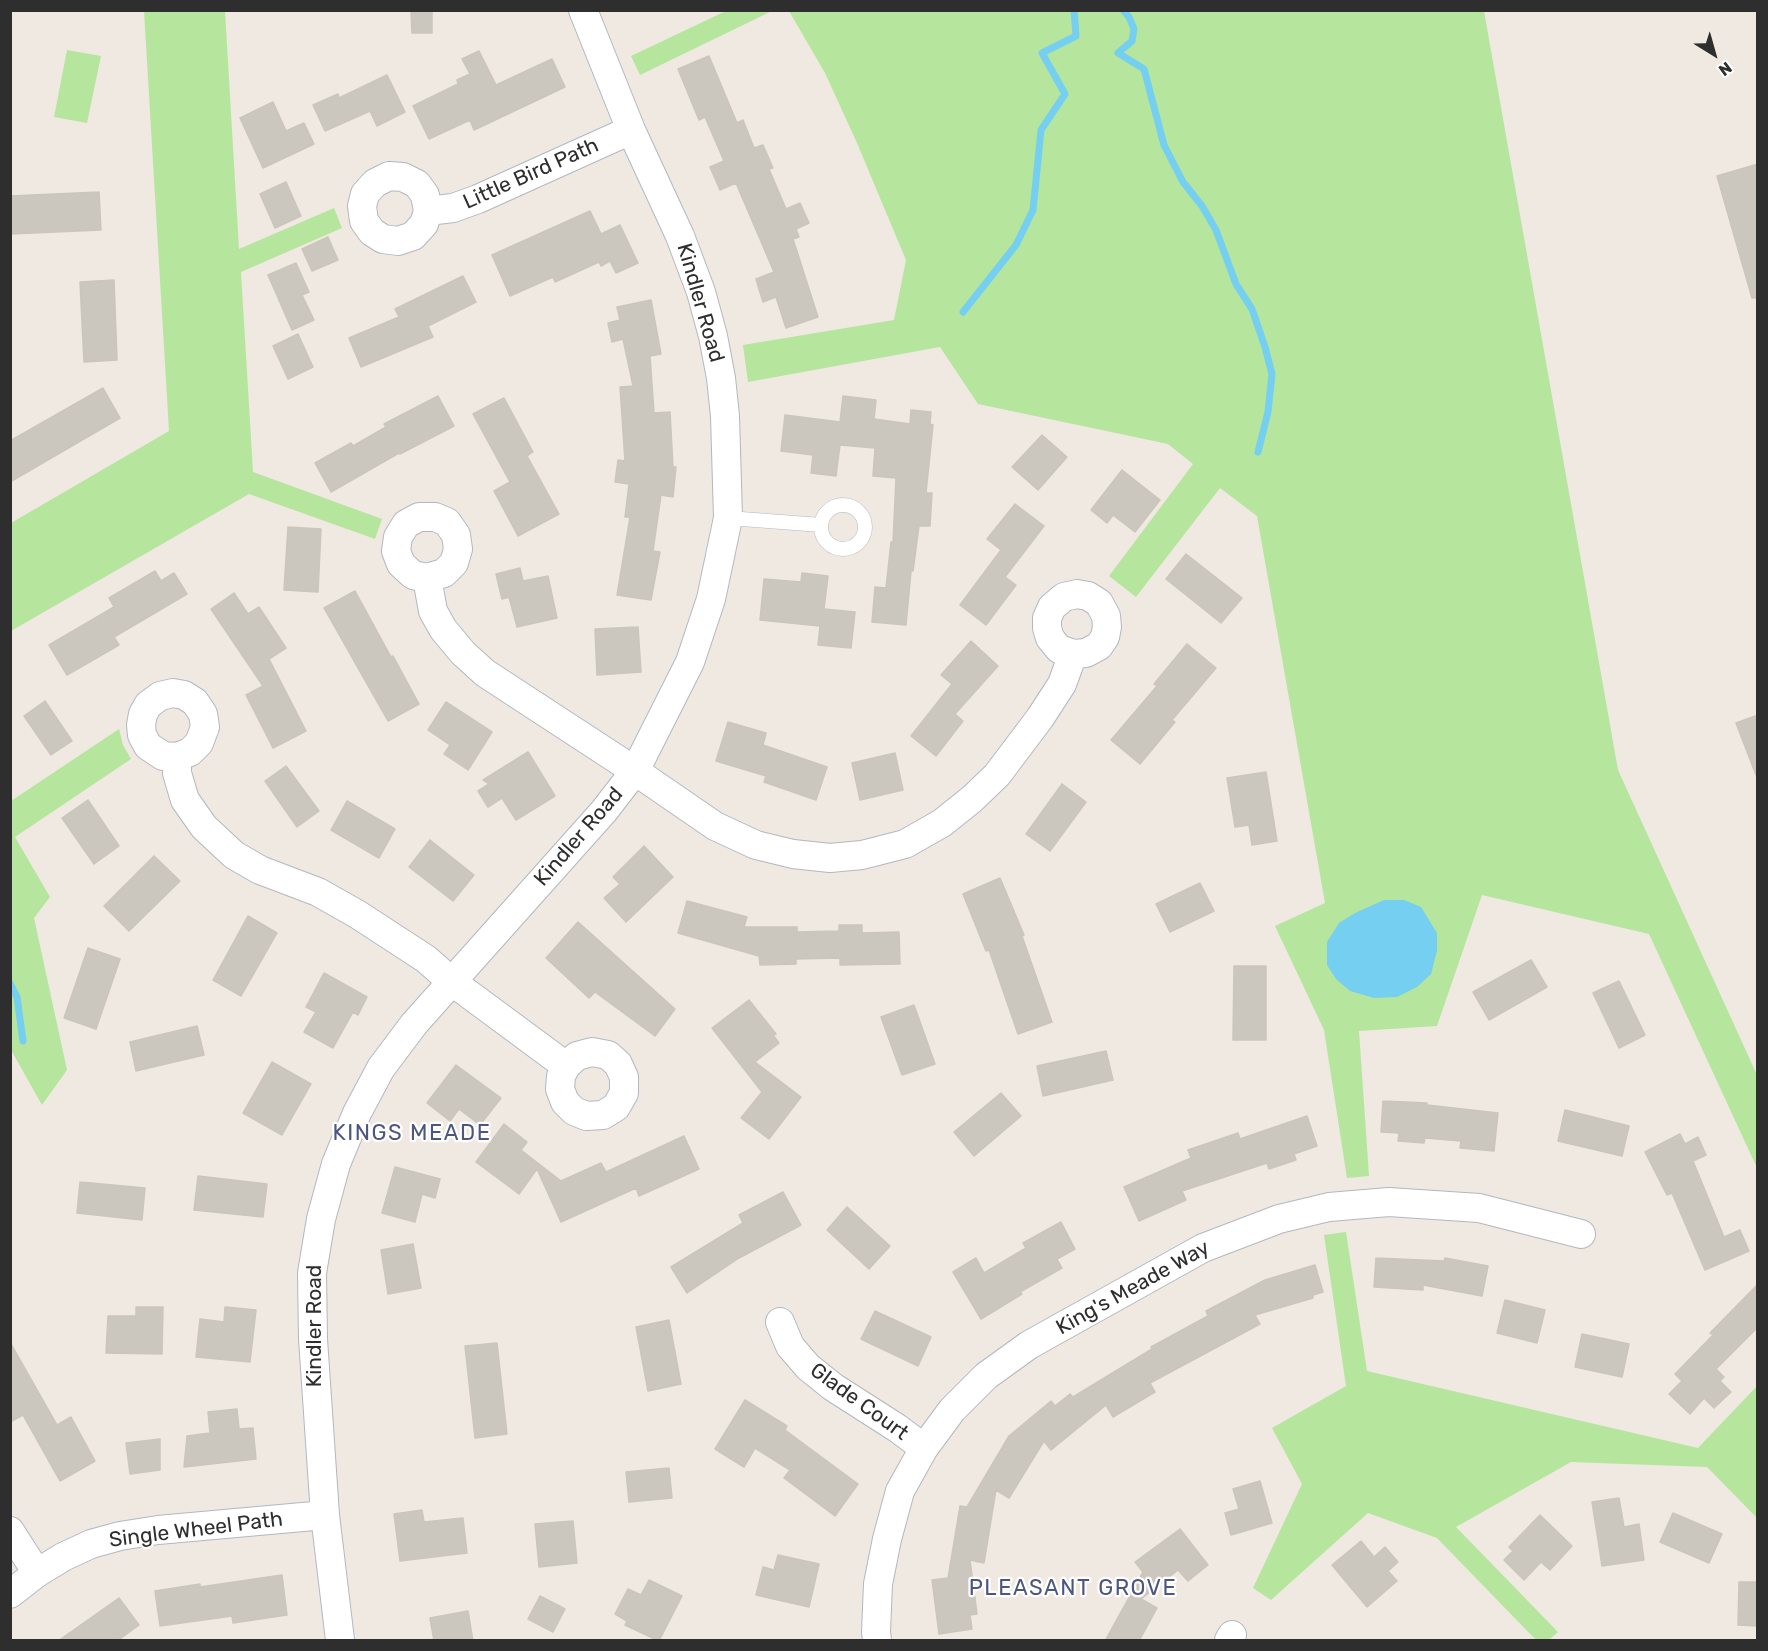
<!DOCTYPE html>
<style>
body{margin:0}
#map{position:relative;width:1768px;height:1651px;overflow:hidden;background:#efe9e1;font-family:Rubik,sans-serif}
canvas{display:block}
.frame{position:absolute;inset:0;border:12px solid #2e2e2e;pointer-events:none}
.north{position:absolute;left:1684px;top:24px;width:60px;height:60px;-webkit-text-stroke:4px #fff;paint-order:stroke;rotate:143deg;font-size:16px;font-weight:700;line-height:24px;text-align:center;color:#2e2e2e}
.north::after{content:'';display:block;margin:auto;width:21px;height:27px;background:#2e2e2e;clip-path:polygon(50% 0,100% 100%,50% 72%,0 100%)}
</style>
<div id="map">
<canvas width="1768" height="1651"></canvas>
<div class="frame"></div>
<div class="north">N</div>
</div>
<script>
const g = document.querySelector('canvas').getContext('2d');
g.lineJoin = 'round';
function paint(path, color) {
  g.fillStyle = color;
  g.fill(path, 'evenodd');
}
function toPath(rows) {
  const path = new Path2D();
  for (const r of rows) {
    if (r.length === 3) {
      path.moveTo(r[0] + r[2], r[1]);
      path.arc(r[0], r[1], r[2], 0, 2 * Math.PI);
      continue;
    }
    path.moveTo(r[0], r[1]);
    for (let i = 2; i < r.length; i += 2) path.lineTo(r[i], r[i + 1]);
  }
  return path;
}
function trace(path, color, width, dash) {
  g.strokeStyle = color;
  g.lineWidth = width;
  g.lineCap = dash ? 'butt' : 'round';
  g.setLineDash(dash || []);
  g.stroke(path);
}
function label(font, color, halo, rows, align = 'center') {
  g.font = font + ' Rubik,sans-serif';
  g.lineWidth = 4.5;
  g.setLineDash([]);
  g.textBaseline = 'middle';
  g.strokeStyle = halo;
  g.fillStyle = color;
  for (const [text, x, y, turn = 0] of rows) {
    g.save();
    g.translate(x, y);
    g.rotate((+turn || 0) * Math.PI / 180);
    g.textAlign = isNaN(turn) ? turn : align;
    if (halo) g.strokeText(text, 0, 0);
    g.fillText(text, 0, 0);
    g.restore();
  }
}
paint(toPath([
 [144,11,225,11,239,249,334,208,342,228,241,272,253,472,382,519,375,539,249,494,11,631,11,523,169,431],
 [726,11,772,11,640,75,631,56],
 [789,11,1484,11,1618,770,1757,1075,1757,1168,1649,934,1482,895,1437,1026,1359,1031,1369,1176,1347,1178,1324,1030,1275,926,1325,903,1257,516,1220,488,1136,597,1109,576,1193,464,1168,444,978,404,940,347,748,382,743,345,894,320,906,260,857,143,825,73],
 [67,50,101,56,87,123,54,117],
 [119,729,123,745,131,759,15,837,50,897,34,918,67,1070,42,1105,11,1050,11,801],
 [1346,1232,1367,1371,1698,1448,1757,1386,1757,1518,1707,1467,1571,1462,1456,1527,1558,1632,1549,1640,1536,1640,1437,1538,1368,1513,1271,1600,1253,1588,1302,1484,1272,1428,1346,1386,1324,1235]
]), '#b6e59e');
paint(toPath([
 [1384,900,1404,900,1421,907,1437,933,1437,951,1431,974,1417,987,1397,997,1374,998,1350,991,1336,979,1327,965,1327,942,1339,923,1355,913]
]), '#75cff0');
trace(toPath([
 [1123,10,1129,17,1134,29,1132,41,1118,53,1144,69,1164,145,1183,182,1202,206,1216,230,1236,284,1252,309,1265,347,1272,374,1268,412,1258,452],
 [963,312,1016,245,1033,210,1041,130,1065,94,1042,53,1076,36,1074,10],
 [10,983,17,997,23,1041]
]), '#75cff0', 7);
const building = toPath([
 [411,10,432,10,432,33,412,33,411,10],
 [479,51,496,85,552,59,565,87,474,130,470,120,429,139,413,106,458,84,457,80,470,74,462,59,479,51],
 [709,56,737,123,743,120,754,148,763,145,773,168,769,169,786,209,800,203,809,223,796,229,799,237,793,239,818,317,786,328,776,297,763,302,756,279,774,272,736,183,720,190,710,167,724,161,705,117,699,120,678,69,709,56],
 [387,75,405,112,377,126,370,111,325,131,313,105,338,94,339,98,387,75],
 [273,102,286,131,304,123,314,144,263,168,240,118,273,102],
 [1758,164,1758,298,1752,298,1717,176,1758,164],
 [286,182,301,216,275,228,260,194,286,182],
 [99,192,101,230,10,234,10,196,99,192],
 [590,211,601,234,620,225,638,263,616,273,610,261,601,266,599,262,555,282,553,277,510,296,492,255,590,211],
 [328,237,338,260,312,271,302,249,328,237],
 [296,263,309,292,302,295,314,320,292,330,268,275,296,263],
 [463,276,476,302,428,326,433,337,361,367,349,338,399,317,395,309,463,276],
 [114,280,117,360,84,362,80,282,114,280],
 [651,300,661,354,650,356,654,413,670,412,673,467,676,467,673,497,661,495,653,551,660,552,651,600,617,595,630,517,625,517,629,484,615,482,618,460,625,461,620,387,633,386,623,339,612,342,608,323,620,320,617,307,651,300],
 [298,334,313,367,288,379,273,346,298,334],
 [103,388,120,418,10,482,10,441,103,388],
 [438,396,454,426,400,454,399,453,331,492,315,463,351,443,353,446,386,427,384,424,438,396],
 [843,396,876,400,874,419,910,424,911,410,931,412,930,424,933,425,926,493,932,493,930,526,919,526,913,571,911,571,906,625,872,622,875,587,886,588,891,542,893,542,896,478,873,476,875,448,840,445,836,476,811,473,813,455,781,451,785,415,840,422,843,396],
 [504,398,533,452,527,456,559,514,518,536,494,491,510,482,473,414,504,398],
 [1042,435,1067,457,1038,490,1012,467,1042,435],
 [1122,470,1160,500,1135,532,1113,515,1107,523,1091,510,1122,470],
 [1015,504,1044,526,1005,577,1016,585,986,625,960,605,1001,550,987,539,1015,504],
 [288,527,321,529,318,592,284,590,288,527],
 [1186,554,1242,598,1221,623,1166,579,1186,554],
 [520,568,523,581,548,576,557,618,517,627,509,597,502,599,496,574,520,568],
 [155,571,161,581,174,573,187,594,114,637,119,645,67,675,49,645,114,607,109,598,155,571],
 [802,573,828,576,824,609,855,612,851,648,818,645,820,626,760,620,764,579,801,582,802,573],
 [355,591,391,657,393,656,419,704,388,721,324,608,355,591],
 [234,593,248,614,259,607,286,648,269,659,306,731,273,748,246,695,263,686,211,609,234,593],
 [638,627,641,672,597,675,595,629,638,627],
 [971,641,998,666,955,714,963,721,936,756,911,736,952,684,941,675,971,641],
 [1187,644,1216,668,1172,720,1175,722,1140,764,1111,740,1157,686,1154,684,1187,644],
 [45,701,72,741,51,755,24,716,45,701],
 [446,702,492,732,468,770,444,754,450,745,428,730,446,702],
 [1758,715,1758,774,1756,775,1736,723,1758,715],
 [728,722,766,733,763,745,827,767,816,800,764,782,766,776,716,761,728,722],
 [528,752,555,796,516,820,502,798,488,807,478,791,489,784,483,780,528,752],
 [895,753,903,790,860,800,852,763,895,753],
 [286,766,319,811,297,827,265,781,286,766],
 [1266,772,1277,841,1252,845,1249,825,1235,827,1227,778,1266,772],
 [1062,784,1086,802,1050,851,1026,834,1062,784],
 [88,800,119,846,94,864,62,818,88,800],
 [347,801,395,829,379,858,331,830,347,801],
 [430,840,474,875,453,901,409,867,430,840],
 [644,846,673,877,626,922,604,898,620,884,613,877,644,846],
 [154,856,180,881,129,931,104,906,154,856],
 [1000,878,1024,935,1022,936,1052,1022,1018,1034,989,950,986,951,963,894,1000,878],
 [1200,883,1214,911,1170,932,1156,904,1200,883],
 [687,901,747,917,744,927,797,927,797,932,839,931,839,925,862,925,862,933,899,932,900,964,840,965,840,958,796,959,796,964,760,965,759,956,678,933,687,901],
 [248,916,277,933,241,996,213,980,248,916],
 [578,922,675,1009,655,1036,595,992,589,998,546,958,578,922],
 [88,948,120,959,96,1029,64,1018,88,948],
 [1531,960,1547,987,1489,1020,1473,992,1531,960],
 [1234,966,1266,966,1266,1040,1233,1040,1234,966],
 [324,973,367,997,358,1015,353,1012,333,1048,304,1032,316,1012,306,1007,324,973],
 [1619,981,1645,1035,1619,1048,1593,993,1619,981],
 [749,1000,776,1034,773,1035,779,1043,755,1062,801,1097,769,1139,741,1118,762,1092,712,1028,749,1000],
 [914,1005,935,1064,902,1075,881,1017,914,1005],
 [197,1026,204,1055,136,1071,130,1042,197,1026],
 [1106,1051,1113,1080,1043,1096,1037,1066,1106,1051],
 [272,1062,311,1084,282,1135,243,1113,272,1062],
 [456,1065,501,1098,480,1125,459,1109,450,1121,427,1103,456,1065],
 [1001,1093,1021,1116,974,1156,954,1132,1001,1093],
 [1383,1101,1427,1103,1427,1105,1498,1113,1494,1151,1460,1148,1461,1141,1425,1138,1424,1143,1398,1141,1399,1133,1381,1132,1383,1101],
 [1565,1110,1629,1126,1622,1156,1558,1141,1565,1110],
 [1307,1116,1317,1146,1294,1154,1296,1160,1269,1169,1267,1163,1182,1191,1186,1200,1139,1221,1124,1187,1191,1158,1188,1150,1238,1133,1240,1139,1307,1116],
 [504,1124,527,1142,521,1150,561,1181,601,1163,606,1172,684,1136,699,1169,639,1196,636,1188,561,1222,537,1169,519,1194,476,1162,504,1124],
 [1680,1134,1685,1144,1698,1137,1706,1155,1693,1161,1724,1237,1740,1230,1749,1251,1705,1270,1672,1193,1667,1195,1645,1152,1680,1134],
 [395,1167,440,1179,435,1198,422,1194,415,1222,382,1213,395,1167],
 [198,1176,267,1184,263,1217,194,1210,198,1176],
 [80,1182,145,1188,142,1220,77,1213,80,1182],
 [783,1192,801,1225,739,1258,687,1293,671,1267,743,1223,739,1215,783,1192],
 [847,1207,890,1246,869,1269,827,1230,847,1207],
 [1061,1222,1075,1249,1057,1259,1062,1268,1020,1292,1022,1294,981,1319,953,1272,976,1258,984,1273,1026,1248,1023,1243,1061,1222],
 [413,1244,421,1288,388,1294,381,1250,413,1244],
 [1376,1258,1444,1261,1445,1258,1488,1266,1482,1296,1423,1285,1423,1290,1374,1287,1376,1258],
 [1315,1265,1323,1292,1313,1295,1313,1298,1255,1315,1260,1324,1150,1383,1155,1392,1113,1417,1106,1405,1051,1450,1044,1441,1009,1498,996,1490,984,1563,970,1560,977,1614,970,1615,972,1629,939,1634,932,1580,948,1578,960,1506,967,1507,1009,1436,1051,1401,1055,1406,1070,1394,1073,1397,1152,1349,1151,1347,1208,1316,1206,1311,1265,1280,1315,1265],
 [1758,1284,1758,1327,1716,1369,1724,1377,1720,1381,1731,1392,1714,1408,1704,1398,1690,1414,1669,1394,1682,1381,1675,1374,1713,1335,1710,1333,1758,1284],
 [1505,1300,1545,1310,1537,1343,1497,1333,1505,1300],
 [136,1307,163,1307,162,1354,106,1353,108,1316,136,1316,136,1307],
 [225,1307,256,1310,250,1362,196,1357,200,1319,224,1322,225,1307],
 [875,1311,931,1337,918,1366,861,1339,875,1311],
 [669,1320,681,1384,648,1391,636,1327,669,1320],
 [1582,1334,1629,1344,1622,1377,1575,1367,1582,1334],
 [10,1342,57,1425,71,1417,95,1461,60,1481,23,1415,10,1422,10,1342],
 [497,1343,507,1434,475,1438,465,1346,497,1343],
 [745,1400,787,1426,785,1430,858,1484,835,1516,784,1478,790,1470,755,1448,744,1467,715,1449,745,1400],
 [237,1409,239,1429,253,1428,256,1459,184,1467,187,1436,210,1433,208,1412,237,1409],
 [160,1439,160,1470,130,1474,126,1443,160,1439],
 [669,1468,672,1498,629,1502,626,1472,669,1468],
 [1260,1481,1272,1523,1231,1535,1225,1513,1239,1509,1233,1489,1260,1481],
 [1619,1498,1624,1527,1639,1524,1644,1560,1602,1566,1592,1502,1619,1498],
 [422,1510,424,1522,463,1518,467,1553,400,1561,394,1514,422,1510],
 [1673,1513,1722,1534,1709,1563,1660,1542,1673,1513],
 [1540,1515,1572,1546,1550,1570,1541,1562,1524,1580,1504,1560,1513,1551,1509,1547,1540,1515],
 [573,1521,577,1563,539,1567,535,1524,573,1521],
 [1180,1529,1208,1565,1188,1581,1178,1570,1141,1599,1157,1608,1139,1641,1105,1641,1143,1572,1135,1562,1180,1529],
 [1361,1541,1374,1557,1385,1547,1398,1562,1388,1571,1397,1581,1367,1607,1332,1565,1361,1541],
 [778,1555,819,1564,809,1607,756,1595,763,1567,774,1570,778,1555],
 [282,1575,287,1615,233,1623,232,1616,160,1626,155,1591,200,1584,200,1587,282,1575],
 [649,1580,682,1596,659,1641,625,1625,627,1621,615,1614,628,1589,641,1595,649,1580],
 [1739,1582,1758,1582,1758,1626,1738,1625,1739,1582],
 [540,1596,565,1609,553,1632,528,1619,540,1596],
 [119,1598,139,1625,117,1641,58,1641,119,1598],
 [468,1611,473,1641,434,1641,430,1618,468,1611]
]);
paint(building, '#cbc7bf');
trace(building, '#cbc5ba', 1.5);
const lane = toPath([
 [843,527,22],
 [728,518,821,525]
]);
const street = toPath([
 [428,211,425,195,417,184,403,177,389,176,375,183,365,194,362,206,364,221,372,232,383,239,398,241,413,236,424,224,428,211,453,208,478,199,631,130],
 [427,578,444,573,454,563,458,549,456,535,447,522,435,517,419,517,406,524,398,537,396,551,401,564,413,575,427,578,433,611,443,629,463,653,485,673,635,771,715,826,756,845,793,854,830,858,862,855,905,844,942,823,972,799,997,775,1040,718,1062,684,1073,654,1086,653,1099,646,1105,637,1107,627,1106,616,1099,603,1088,596,1077,594,1064,597,1052,607,1047,618,1047,628,1050,638,1059,649,1073,654],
 [177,757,190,752,199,743,205,727,203,714,195,702,184,695,173,693,160,696,148,705,143,714,141,725,142,735,148,746,163,756,177,757,177,773,185,800,204,827,234,855,260,870,318,892,357,914,426,959,451,981,566,1066,561,1076,560,1089,565,1102,574,1111,586,1116,603,1115,616,1107,624,1093,624,1077,618,1064,608,1055,592,1052,577,1056,566,1066],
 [780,1322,790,1346,808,1367,833,1387,897,1428,924,1448],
 [10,1531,37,1573],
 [10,1594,37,1573,63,1557,91,1544,120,1536,158,1530,325,1515],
 [340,1640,325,1515,313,1339,312,1273,321,1219,336,1164,357,1113,381,1068,414,1024,604,811,635,771,690,662,711,599,728,518,725,416,721,378,713,336,701,292,680,236,631,130,583,10],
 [877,1640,876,1632,878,1584,887,1539,900,1491,924,1448,952,1410,986,1376,1029,1345,1203,1248,1279,1219,1329,1207,1389,1202,1479,1208,1581,1234],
 [1229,1640,1232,1635]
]);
trace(lane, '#b4b7c1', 15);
trace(street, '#b4b7c1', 30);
trace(lane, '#fff', 14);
trace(street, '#fff', 28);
label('21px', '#2e2e2e', '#fff', [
 ["Little Bird Path",531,174,-24],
 ["Kindler Road",700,303,74],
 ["Kindler Road",579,837,-49],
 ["King's Meade Way",1133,1288,-29],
 ["Kindler Road",315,1326,-90],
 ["Glade Court",859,1402,36],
 ["Single Wheel Path",196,1530,-7]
]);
g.letterSpacing = '1.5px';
label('22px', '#4d5680', '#fff', [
 ["KINGS MEADE",412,1134],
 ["PLEASANT GROVE",1073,1589]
]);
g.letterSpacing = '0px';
</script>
